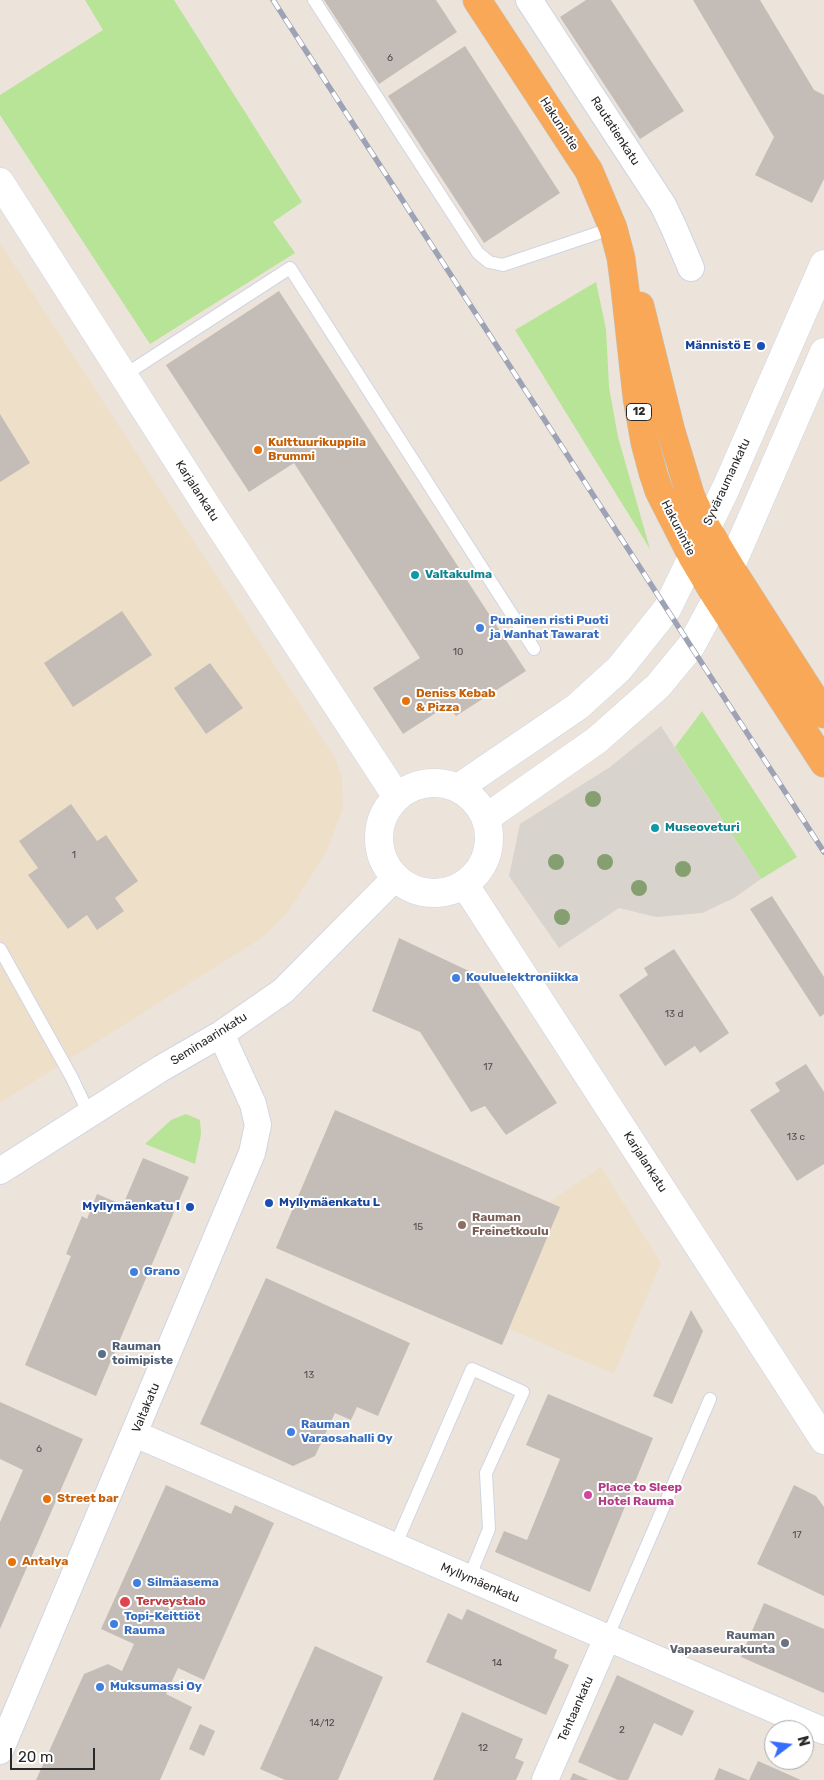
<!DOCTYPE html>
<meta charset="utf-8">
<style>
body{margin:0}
#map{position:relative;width:824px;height:1780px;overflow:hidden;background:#ece3db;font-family:Rubik,sans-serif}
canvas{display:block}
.north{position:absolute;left:764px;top:1720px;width:50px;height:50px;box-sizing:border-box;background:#fff;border:1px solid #a9a9a9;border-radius:50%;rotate:75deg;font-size:14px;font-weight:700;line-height:20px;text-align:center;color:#292929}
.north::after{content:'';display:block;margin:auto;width:18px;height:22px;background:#376dfc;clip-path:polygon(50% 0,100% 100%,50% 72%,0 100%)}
.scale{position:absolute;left:10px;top:1748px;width:85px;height:22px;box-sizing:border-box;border:2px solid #292929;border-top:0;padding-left:6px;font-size:15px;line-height:18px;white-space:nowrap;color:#292929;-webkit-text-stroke:4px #fff;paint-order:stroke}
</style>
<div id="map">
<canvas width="824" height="1780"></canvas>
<div class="north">N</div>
<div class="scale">20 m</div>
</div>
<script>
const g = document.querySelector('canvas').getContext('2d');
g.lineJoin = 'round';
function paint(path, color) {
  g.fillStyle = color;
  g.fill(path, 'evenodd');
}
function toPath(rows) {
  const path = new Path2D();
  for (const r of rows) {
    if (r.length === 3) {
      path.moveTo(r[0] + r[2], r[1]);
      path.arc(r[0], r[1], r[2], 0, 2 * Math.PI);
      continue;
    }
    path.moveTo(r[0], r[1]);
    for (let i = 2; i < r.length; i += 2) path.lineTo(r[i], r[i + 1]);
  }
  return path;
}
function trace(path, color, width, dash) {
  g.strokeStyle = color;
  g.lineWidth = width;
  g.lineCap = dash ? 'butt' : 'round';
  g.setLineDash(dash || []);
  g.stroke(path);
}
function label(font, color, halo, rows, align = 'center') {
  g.font = font + ' Rubik,sans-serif';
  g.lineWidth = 4;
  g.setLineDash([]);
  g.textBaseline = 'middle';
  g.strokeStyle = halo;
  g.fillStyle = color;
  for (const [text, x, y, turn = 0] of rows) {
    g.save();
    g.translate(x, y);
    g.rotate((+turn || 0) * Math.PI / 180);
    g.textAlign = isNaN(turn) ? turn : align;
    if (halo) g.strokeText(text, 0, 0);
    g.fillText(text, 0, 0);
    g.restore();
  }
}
paint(toPath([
 [0,243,335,758,342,778,343,808,326,853,288,912,263,937,0,1103],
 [335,1110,549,1202,601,1167,661,1263,614,1374,509,1329,502,1345,276,1248]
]), '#eedfc9');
paint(toPath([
 [85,0,174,0,302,202,273,222,295,253,150,344,0,115,0,95,103,30],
 [596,282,606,329,609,387,618,437,650,549,515,330],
 [702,711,797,857,761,879,675,747],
 [186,1114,200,1120,201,1134,195,1164,145,1144,171,1120]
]), '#b7e496');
paint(toPath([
 [661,726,761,879,734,898,702,913,656,917,619,908,559,948,509,876,520,824,610,767]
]), '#d8d3cd');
paint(toPath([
 [324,0,436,0,457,32,379,84],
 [586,0,611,0,684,111,640,139,560,17],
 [693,0,760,0,814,90,824,95,824,179,812,203,755,175,774,137],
 [465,46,560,193,484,243,388,96],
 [279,291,526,671,456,716,448,705,403,734,373,688,420,658,294,463,249,492,166,365],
 [0,414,30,463,0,482],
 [122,611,152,655,73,707,44,663],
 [210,663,243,708,206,734,174,688],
 [71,804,97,841,106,835,138,881,115,898,124,911,97,930,87,915,68,929,28,875,38,868,19,841],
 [772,896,824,977,824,1014,820,1017,750,909],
 [399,938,471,972,557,1103,506,1135,485,1106,471,1112,420,1032,372,1011],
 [674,949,729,1033,700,1053,695,1046,665,1066,619,995,648,975,644,968],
 [806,1064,824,1092,824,1164,797,1181,750,1110,780,1091,775,1083],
 [335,1110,560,1207,502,1345,276,1248],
 [143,1158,189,1177,96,1396,25,1365,71,1256,66,1254,82,1216,87,1219,97,1194,123,1205],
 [266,1278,410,1343,378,1416,357,1407,351,1420,335,1413,315,1456,293,1466,200,1424],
 [691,1310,703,1331,672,1404,653,1396],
 [548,1394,653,1438,590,1592,495,1552,504,1531,527,1540,560,1459,526,1445],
 [0,1402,83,1439,0,1629,0,1522,23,1470,0,1459],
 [166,1485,231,1514,235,1505,274,1523,204,1680,178,1668,166,1694,192,1707,160,1780,36,1780,84,1674,108,1664,122,1671,134,1644,101,1629],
 [794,1485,816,1496,824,1507,824,1596,757,1564],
 [764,1603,824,1629,824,1693,741,1657],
 [467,1609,557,1650,554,1658,569,1665,546,1715,426,1662,448,1613,462,1620],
 [315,1646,383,1677,338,1780,285,1780,260,1769],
 [617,1675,694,1711,682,1736,654,1723,628,1780,618,1780,578,1762],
 [462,1712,523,1739,515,1758,524,1762,516,1780,433,1780],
 [200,1724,215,1731,204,1756,189,1749],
 [758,1761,801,1780,749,1780],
 [719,1768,748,1780,714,1780],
 [573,1773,589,1780,570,1780]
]), '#c4bdb7');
const service = toPath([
 [314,0,478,253,489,262,503,265,613,228],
 [123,376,290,268,534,649],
 [0,949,72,1078,89,1114],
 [395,1546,472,1369,523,1392,486,1473,489,1529,469,1578],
 [607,1638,710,1399]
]);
const minor = toPath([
 [529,0,663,205,674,228,691,268],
 [0,1171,160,1069,221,1034,283,991,395,878],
 [135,1434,824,1731],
 [0,1751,252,1153,258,1125,253,1104,221,1034],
 [545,1780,607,1638]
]);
const secondary = toPath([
 [0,182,208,508,397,797],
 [434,838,55],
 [458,788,577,707,619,669,667,609,726,488,824,264],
 [486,818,597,740,658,686,691,646,717,598,824,352],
 [465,885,824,1440]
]);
const trunk = toPath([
 [477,0,589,171,613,228,621,258,625,289,637,398,645,443,653,473,659,491,692,556,717,598,824,763],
 [640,306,671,431,691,497,706,527,730,567,824,714]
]);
trace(service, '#d0d5e2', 14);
trace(minor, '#d0d5e2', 28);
trace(secondary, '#d0d5e2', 29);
trace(trunk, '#c3c3c3', 29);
trace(service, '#fff', 12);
trace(minor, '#fff', 26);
trace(secondary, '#fff', 28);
trace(trunk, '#f8a856', 28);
const rail = toPath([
 [273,0,824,852]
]);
trace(rail, '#9da3b4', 5.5);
trace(rail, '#fff', 4, [11]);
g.fillStyle = '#859f70';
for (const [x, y] of [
 [593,799],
 [556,862],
 [605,862],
 [683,869],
 [639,888],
 [562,917]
]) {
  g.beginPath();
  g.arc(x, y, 8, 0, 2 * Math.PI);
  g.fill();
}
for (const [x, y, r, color] of [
 [761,346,5,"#1a4fb4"],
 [258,450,5,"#e8710a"],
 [415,575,5,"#0f9aa8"],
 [480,628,5,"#3f7fe0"],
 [406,701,5,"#e8710a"],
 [655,828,5,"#0f9aa8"],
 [456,978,5,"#3f7fe0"],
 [269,1203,5,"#1a4fb4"],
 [190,1207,5,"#1a4fb4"],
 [462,1225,5,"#8d6e63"],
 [134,1272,5,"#3f7fe0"],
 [102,1354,5,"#5c6f8a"],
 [291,1432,5,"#3f7fe0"],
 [588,1495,5,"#d1479c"],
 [47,1499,5,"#e8710a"],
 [12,1562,5,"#e8710a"],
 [137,1583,5,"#3f7fe0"],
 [125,1602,6,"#e0444e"],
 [114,1624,5,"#3f7fe0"],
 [785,1643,5,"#6b7280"],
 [100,1687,5,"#3f7fe0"]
]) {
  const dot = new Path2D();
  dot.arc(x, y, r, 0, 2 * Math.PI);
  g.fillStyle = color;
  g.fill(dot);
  trace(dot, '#fff', 2);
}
label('10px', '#504e4c', null, [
 ["6",390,58],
 ["10",458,652],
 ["1",74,855],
 ["13 d",674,1014],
 ["17",488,1067],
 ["13 c",796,1137],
 ["15",418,1227],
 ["13",309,1375],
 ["6",39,1449],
 ["17",797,1535],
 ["14",497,1663],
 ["14/12",322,1723],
 ["2",622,1730],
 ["12",483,1748]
]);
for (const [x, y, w] of [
 [639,412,25]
]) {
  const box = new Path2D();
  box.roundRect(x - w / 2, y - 8.5, w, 17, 4);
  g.fillStyle = '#fff';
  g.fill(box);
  trace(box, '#292929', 1);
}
label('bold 11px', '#292929', null, [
 ["12",639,412]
]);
label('12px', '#292929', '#fff', [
 ["Hakunintie",559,124,57],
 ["Rautatienkatu",615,131,57],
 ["Syväraumankatu",727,482,-65],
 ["Karjalankatu",197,491,57],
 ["Hakunintie",678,528,63],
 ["Seminaarinkatu",209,1039,-32],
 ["Karjalankatu",645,1162,57],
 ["Valtakatu",146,1408,-67],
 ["Myllymäenkatu",480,1583,23],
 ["Tehtaankatu",576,1709,-66]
]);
label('bold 12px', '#164399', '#fff', [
 ["Männistö E",751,346],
 ["Myllymäenkatu L",279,1203,"left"],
 ["Myllymäenkatu I",180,1207]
], 'right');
label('bold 12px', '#c56008', '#fff', [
 ["Kulttuurikuppila",268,443],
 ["Brummi",268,457],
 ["Deniss Kebab",416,694],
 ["& Pizza",416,708],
 ["Street bar",57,1499],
 ["Antalya",22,1562]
], 'left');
label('bold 12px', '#0d838f', '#fff', [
 ["Valtakulma",425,575],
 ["Museoveturi",665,828]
], 'left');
label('bold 12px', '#366cbe', '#fff', [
 ["Punainen risti Puoti",490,621],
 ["ja Wanhat Tawarat",490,635],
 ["Kouluelektroniikka",466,978],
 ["Grano",144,1272],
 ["Rauman",301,1425],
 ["Varaosahalli Oy",301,1439],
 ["Silmäasema",147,1583],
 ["Topi-Keittiöt",124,1617],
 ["Rauma",124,1631],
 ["Muksumassi Oy",110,1687]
], 'left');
label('bold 12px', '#785e54', '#fff', [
 ["Rauman",472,1218],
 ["Freinetkoulu",472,1232]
], 'left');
label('bold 12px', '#4e5e75', '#fff', [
 ["Rauman",112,1347],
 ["toimipiste",112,1361]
], 'left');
label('bold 12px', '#b23c85', '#fff', [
 ["Place to Sleep",598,1488],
 ["Hotel Rauma",598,1502]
], 'left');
label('bold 12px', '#be3a42', '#fff', [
 ["Terveystalo",136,1602]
], 'left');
label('bold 12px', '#5b616d', '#fff', [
 ["Rauman",775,1636],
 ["Vapaaseurakunta",775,1650]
], 'right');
</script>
